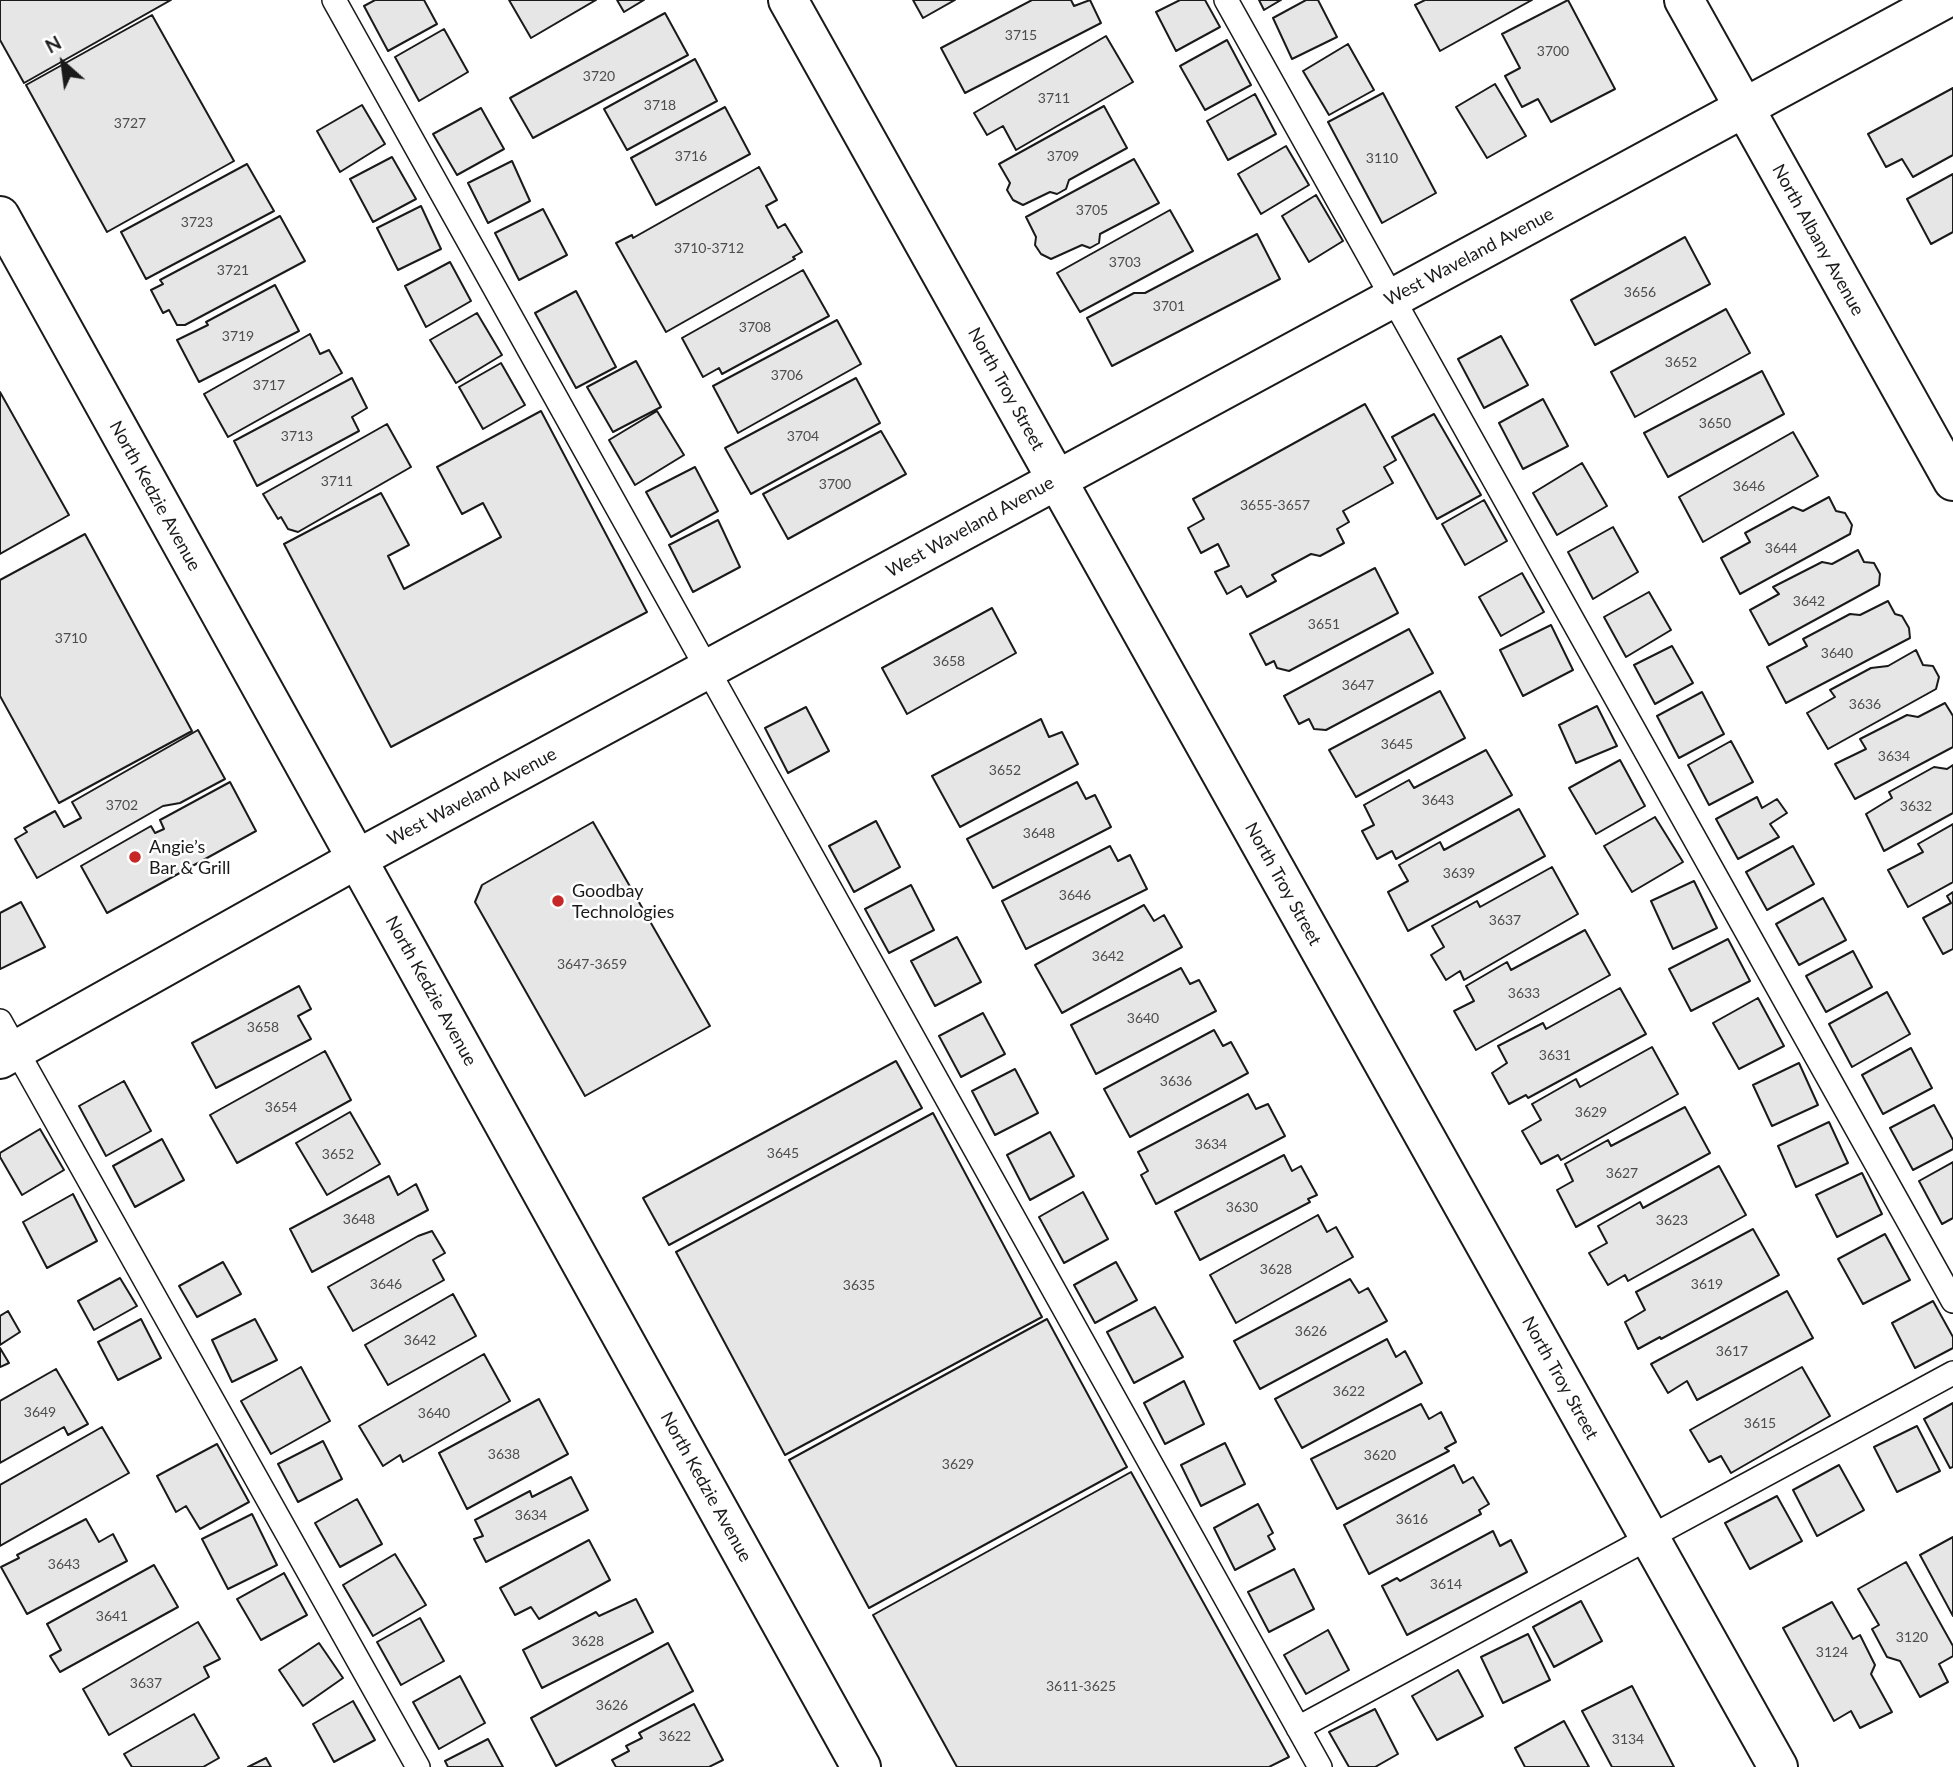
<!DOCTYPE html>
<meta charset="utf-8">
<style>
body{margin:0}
#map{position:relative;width:1953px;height:1767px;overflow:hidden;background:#fff;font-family:Lato,sans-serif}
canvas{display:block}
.north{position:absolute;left:28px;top:28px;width:70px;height:70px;-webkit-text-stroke:5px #fff;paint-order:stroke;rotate:332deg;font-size:19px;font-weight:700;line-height:28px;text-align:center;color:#1a1a1a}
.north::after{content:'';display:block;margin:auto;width:24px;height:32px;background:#1a1a1a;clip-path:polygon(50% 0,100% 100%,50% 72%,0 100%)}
</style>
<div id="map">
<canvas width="1953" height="1767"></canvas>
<div class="north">N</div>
</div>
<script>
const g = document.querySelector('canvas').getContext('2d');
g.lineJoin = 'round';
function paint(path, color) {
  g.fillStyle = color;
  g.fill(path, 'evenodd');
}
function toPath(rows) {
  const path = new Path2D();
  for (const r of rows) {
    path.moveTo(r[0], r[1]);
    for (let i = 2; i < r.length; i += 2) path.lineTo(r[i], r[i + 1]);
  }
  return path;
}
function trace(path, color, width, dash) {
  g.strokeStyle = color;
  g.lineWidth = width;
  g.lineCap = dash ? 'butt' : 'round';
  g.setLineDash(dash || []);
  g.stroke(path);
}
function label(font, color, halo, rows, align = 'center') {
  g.font = font + ' Lato,sans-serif';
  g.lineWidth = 5;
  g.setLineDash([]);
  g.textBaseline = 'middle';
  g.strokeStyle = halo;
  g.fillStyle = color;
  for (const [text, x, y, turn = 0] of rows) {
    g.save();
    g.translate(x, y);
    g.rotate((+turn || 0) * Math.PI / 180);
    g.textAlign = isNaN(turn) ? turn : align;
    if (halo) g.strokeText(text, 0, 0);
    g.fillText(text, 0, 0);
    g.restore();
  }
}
const building = toPath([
 [0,0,171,0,24,83,0,40,0,0],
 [375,0,424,0,437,24,388,51,364,6,375,0],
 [509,0,596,0,531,38,509,0],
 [617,0,644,0,624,12,617,0],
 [913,0,955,0,923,18,913,0],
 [1032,0,1071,0,1074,6,1090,0,1101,23,965,93,941,48,1032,0],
 [1180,0,1205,0,1220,27,1176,51,1156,12,1180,0],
 [1259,0,1281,0,1264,10,1259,0],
 [1306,0,1318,0,1337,37,1292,59,1273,18,1306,0],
 [1425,0,1532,0,1440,51,1415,5,1425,0],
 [1568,0,1615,89,1551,122,1538,99,1522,107,1505,76,1520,68,1502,34,1568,0],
 [665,13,688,55,533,138,510,98,665,13],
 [152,15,234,161,107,232,26,85,152,15],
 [444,29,468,72,419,101,395,57,444,29],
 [1106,36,1133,82,1016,150,1003,126,987,135,974,113,1106,36],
 [1227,40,1251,85,1205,110,1180,66,1227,40],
 [1348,44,1374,90,1329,115,1303,71,1348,44],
 [695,59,717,101,627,150,604,109,695,59],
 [1495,84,1526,136,1487,158,1456,107,1495,84],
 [1953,88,1953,155,1913,177,1902,159,1886,167,1868,134,1953,88],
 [1383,93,1436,193,1382,223,1328,122,1383,93],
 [1255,94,1276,134,1228,160,1207,121,1255,94],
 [362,105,385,144,340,172,317,131,362,105],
 [1104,106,1127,148,1069,180,1066,189,1057,194,1050,192,1023,205,1013,200,1007,190,1010,183,999,164,1104,106],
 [725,107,750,154,656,205,631,158,725,107],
 [481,108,504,149,457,175,433,134,481,108],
 [1286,146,1309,185,1261,214,1238,174,1286,146],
 [392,157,416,199,373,222,350,179,392,157],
 [1134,159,1159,203,1100,234,1099,243,1090,248,1082,245,1051,259,1041,254,1035,245,1036,237,1026,217,1134,159],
 [512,161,530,201,488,223,468,183,512,161],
 [247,164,274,211,146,279,121,232,247,164],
 [759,167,777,200,766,206,778,228,785,224,802,252,793,257,795,259,666,332,616,243,632,235,633,238,759,167],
 [1953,174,1953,232,1931,244,1907,199,1953,174],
 [1316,195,1343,241,1309,262,1282,216,1316,195],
 [421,206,441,249,398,270,377,228,421,206],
 [543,209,567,255,519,280,495,233,543,209],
 [1170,210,1193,251,1080,312,1057,273,1170,210],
 [280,216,305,261,185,325,177,325,169,310,163,313,151,290,163,284,160,280,280,216],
 [1257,234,1280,279,1112,366,1087,318,1134,293,1145,293,1257,234],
 [1685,237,1710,284,1595,345,1571,300,1685,237],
 [450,262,471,301,426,327,405,286,450,262],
 [803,270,829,316,722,374,719,368,703,377,682,338,803,270],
 [275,285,299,331,199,382,177,340,208,325,206,322,275,285],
 [576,291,616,367,576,388,535,313,576,291],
 [1726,309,1750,353,1635,417,1611,372,1726,309],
 [477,313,502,355,456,383,430,340,477,313],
 [837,320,861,364,738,433,713,386,837,320],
 [310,334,320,354,329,350,342,373,228,437,204,394,310,334],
 [1501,336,1528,385,1484,408,1458,359,1501,336],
 [636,361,661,407,613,432,587,387,636,361],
 [501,363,525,405,483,429,459,387,501,363],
 [1762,371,1784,414,1668,477,1644,433,1762,371],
 [352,378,367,408,352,417,359,431,257,486,234,441,352,378],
 [856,378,880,423,751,494,725,448,856,378],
 [0,392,69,515,0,554,0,392],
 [1543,399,1568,446,1523,469,1499,423,1543,399],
 [1365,404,1396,460,1384,467,1393,483,1343,511,1349,522,1337,529,1344,543,1320,556,1311,554,1272,575,1276,581,1247,597,1241,586,1227,594,1215,572,1229,566,1218,544,1201,553,1188,528,1204,519,1193,499,1365,404],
 [541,411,647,612,391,747,284,544,381,493,409,545,388,556,404,589,501,537,483,503,462,514,437,467,541,411],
 [657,411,684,455,635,485,609,440,657,411],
 [1434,414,1481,495,1437,519,1392,437,1434,414],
 [387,424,411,467,298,532,288,529,281,517,278,519,263,494,387,424],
 [881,431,906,474,788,539,763,494,881,431],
 [1793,432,1818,476,1703,542,1679,497,1793,432],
 [1582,463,1607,506,1557,535,1533,493,1582,463],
 [695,467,718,511,671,537,646,492,695,467],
 [1829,497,1836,511,1845,513,1852,525,1850,534,1740,594,1721,558,1750,542,1745,533,1793,507,1803,511,1829,497],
 [1484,500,1507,541,1465,565,1442,524,1484,500],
 [718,520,740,567,693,592,669,545,718,520],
 [1613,527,1638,572,1593,599,1568,552,1613,527],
 [85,534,192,731,59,803,0,696,0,580,85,534],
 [1858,550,1864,562,1874,563,1880,574,1879,585,1769,645,1750,610,1779,594,1773,587,1822,562,1832,564,1858,550],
 [1375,568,1398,613,1289,671,1277,668,1274,661,1266,665,1250,634,1375,568],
 [1522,573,1544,612,1501,636,1479,597,1522,573],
 [1649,592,1671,630,1626,657,1604,617,1649,592],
 [1888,601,1895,614,1902,616,1909,628,1910,638,1786,703,1767,667,1807,646,1803,639,1850,614,1860,615,1888,601],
 [992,608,1016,653,907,714,882,668,992,608],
 [1551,625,1573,670,1523,696,1500,650,1551,625],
 [1409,629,1433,673,1326,730,1314,729,1309,719,1299,724,1284,696,1409,629],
 [1672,646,1693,683,1655,704,1634,665,1672,646],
 [1916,650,1923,665,1933,666,1939,677,1936,689,1828,749,1807,713,1835,697,1830,690,1871,668,1888,666,1916,650],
 [1440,691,1465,738,1356,797,1329,750,1440,691],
 [1702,692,1724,734,1679,758,1657,716,1702,692],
 [1945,703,1953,716,1953,747,1855,799,1835,764,1866,749,1860,739,1907,715,1918,717,1945,703],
 [1597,706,1617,746,1576,763,1559,725,1597,706],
 [806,707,829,751,788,773,765,728,806,707],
 [1041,719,1049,737,1062,732,1078,764,960,827,932,776,1041,719],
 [198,730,225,779,180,803,163,806,37,878,15,839,27,832,24,828,55,811,64,827,81,818,72,802,198,730],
 [1731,741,1753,782,1709,805,1688,765,1731,741],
 [1486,750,1512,795,1396,859,1392,851,1377,859,1362,831,1374,825,1364,805,1409,780,1414,788,1486,750],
 [1620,760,1645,806,1596,834,1569,788,1620,760],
 [1953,765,1953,813,1884,851,1866,814,1892,798,1889,792,1934,767,1947,769,1953,765],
 [230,782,256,831,107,913,81,866,151,826,155,833,164,829,160,820,230,782],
 [1077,782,1086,799,1095,795,1111,827,993,888,967,839,1077,782],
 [1757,797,1762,808,1777,799,1787,813,1770,824,1779,837,1738,859,1716,819,1757,797],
 [1519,809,1545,856,1408,931,1388,892,1408,881,1399,865,1440,842,1444,850,1519,809],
 [1655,817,1683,862,1632,892,1604,846,1655,817],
 [876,821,900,867,854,892,829,846,876,821],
 [593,822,710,1026,585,1096,475,902,482,885,593,822],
 [1953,824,1953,882,1908,907,1888,870,1923,852,1918,844,1953,824],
 [1110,846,1118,861,1130,855,1147,889,1026,949,1002,901,1110,846],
 [1793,846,1814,884,1767,910,1746,872,1793,846],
 [1552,867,1578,914,1464,980,1460,971,1446,980,1431,955,1444,947,1432,926,1477,901,1480,907,1552,867],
 [1694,881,1717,928,1673,949,1651,901,1694,881],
 [911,885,934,930,889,953,865,909,911,885],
 [1953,892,1953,949,1943,954,1923,918,1951,903,1947,896,1953,892],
 [1823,898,1846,940,1799,965,1776,924,1823,898],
 [21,902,45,947,0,969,0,913,21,902],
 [1144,905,1154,921,1164,915,1182,947,1062,1013,1035,965,1144,905],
 [1585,930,1610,975,1476,1050,1454,1011,1474,1001,1466,986,1507,962,1511,970,1585,930],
 [957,937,981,982,935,1006,911,961,957,937],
 [1728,939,1750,981,1691,1011,1669,969,1728,939],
 [1853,951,1872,987,1826,1012,1806,976,1853,951],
 [1181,968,1190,984,1199,980,1216,1011,1096,1074,1071,1025,1181,968],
 [299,986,311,1009,298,1016,311,1039,216,1088,192,1043,299,986],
 [1620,988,1646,1034,1528,1098,1526,1095,1509,1104,1492,1073,1507,1063,1498,1046,1543,1023,1546,1029,1620,988],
 [1887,992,1910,1034,1852,1067,1829,1024,1887,992],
 [1758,998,1784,1046,1739,1069,1713,1023,1758,998],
 [983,1013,1005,1054,961,1077,939,1036,983,1013],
 [1214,1030,1223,1046,1231,1042,1248,1073,1130,1137,1104,1089,1214,1030],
 [1652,1047,1678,1094,1561,1160,1558,1155,1541,1164,1522,1131,1541,1120,1532,1104,1576,1079,1580,1087,1652,1047],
 [1911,1048,1932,1088,1883,1114,1862,1075,1911,1048],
 [325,1051,351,1100,237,1163,210,1115,325,1051],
 [896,1061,922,1108,669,1245,643,1198,896,1061],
 [1799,1063,1818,1105,1772,1126,1753,1085,1799,1063],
 [1015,1069,1038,1113,995,1135,972,1091,1015,1069],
 [124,1081,151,1131,106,1156,79,1106,124,1081],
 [1248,1094,1256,1109,1268,1104,1285,1136,1156,1204,1141,1175,1148,1171,1138,1152,1248,1094],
 [1934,1105,1953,1140,1953,1149,1913,1170,1890,1128,1934,1105],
 [1685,1107,1710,1153,1576,1227,1557,1190,1573,1181,1565,1164,1608,1140,1611,1146,1685,1107],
 [350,1112,380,1164,327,1195,296,1143,350,1112],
 [933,1113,1042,1317,785,1455,676,1252,933,1113],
 [1829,1122,1848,1163,1796,1187,1778,1146,1829,1122],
 [40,1129,64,1170,22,1195,0,1157,0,1153,40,1129],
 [1050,1132,1074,1176,1030,1200,1007,1155,1050,1132],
 [162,1139,184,1180,135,1207,113,1166,162,1139],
 [1284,1155,1292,1171,1301,1166,1317,1195,1308,1199,1310,1202,1200,1260,1175,1212,1284,1155],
 [1953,1162,1953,1218,1942,1224,1919,1181,1953,1162],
 [1719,1166,1746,1215,1628,1281,1625,1275,1608,1285,1589,1253,1607,1243,1598,1226,1640,1202,1643,1208,1719,1166],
 [1862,1173,1882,1214,1837,1237,1816,1195,1862,1173],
 [389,1176,398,1195,416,1184,428,1210,312,1272,290,1229,389,1176],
 [1083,1192,1108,1239,1064,1263,1039,1217,1083,1192],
 [73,1194,97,1241,47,1268,23,1222,73,1194],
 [1318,1215,1327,1232,1336,1227,1353,1257,1236,1323,1210,1275,1318,1215],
 [1753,1229,1779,1275,1661,1339,1660,1337,1638,1349,1625,1322,1645,1310,1636,1292,1753,1229],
 [432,1231,445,1253,433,1260,444,1280,353,1331,328,1287,418,1236,432,1231],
 [1885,1234,1910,1280,1863,1304,1838,1259,1885,1234],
 [223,1262,241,1294,197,1317,179,1286,223,1262],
 [1116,1262,1137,1300,1095,1323,1074,1285,1116,1262],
 [120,1278,137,1306,94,1330,78,1301,120,1278],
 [1350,1279,1359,1293,1368,1288,1387,1321,1260,1389,1234,1341,1350,1279],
 [1787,1291,1813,1338,1697,1400,1687,1381,1668,1393,1651,1364,1787,1291],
 [453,1294,476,1336,388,1385,365,1345,453,1294],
 [1933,1301,1953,1337,1953,1348,1915,1368,1892,1323,1933,1301],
 [1155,1307,1183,1357,1134,1383,1107,1332,1155,1307],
 [8,1311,20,1332,0,1345,0,1316,8,1311],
 [141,1319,161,1358,118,1380,98,1342,141,1319],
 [255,1319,277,1360,232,1382,212,1340,255,1319],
 [1047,1319,1127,1467,869,1608,789,1460,1047,1319],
 [1387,1339,1396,1357,1405,1351,1422,1383,1302,1448,1275,1399,1387,1339],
 [0,1348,9,1363,0,1367,0,1348],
 [484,1354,510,1401,403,1462,400,1455,383,1466,359,1426,484,1354],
 [301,1367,330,1421,271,1454,241,1401,301,1367],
 [1802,1367,1830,1416,1731,1473,1721,1456,1709,1462,1690,1430,1802,1367],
 [56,1369,88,1424,68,1435,64,1427,0,1463,0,1401,56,1369],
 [1184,1381,1204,1424,1165,1444,1144,1403,1184,1381],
 [539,1399,568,1454,467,1509,439,1453,539,1399],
 [1953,1403,1953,1467,1950,1468,1924,1419,1953,1403],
 [1421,1404,1429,1419,1441,1412,1456,1442,1445,1448,1449,1451,1337,1509,1311,1459,1421,1404],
 [1917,1426,1940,1471,1897,1492,1874,1447,1917,1426],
 [102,1427,129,1473,0,1546,0,1485,102,1427],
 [323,1441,342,1479,298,1502,278,1464,323,1441],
 [1225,1443,1245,1484,1201,1506,1181,1465,1225,1443],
 [217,1444,249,1502,200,1529,186,1506,176,1512,157,1476,217,1444],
 [1454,1465,1463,1483,1473,1477,1489,1504,1479,1510,1481,1514,1369,1574,1344,1525,1454,1465],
 [1839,1465,1864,1510,1817,1536,1793,1490,1839,1465],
 [1131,1472,1289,1757,1269,1767,957,1767,873,1615,1131,1472],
 [571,1477,588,1510,486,1562,474,1539,483,1536,475,1520,530,1491,532,1497,571,1477],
 [1777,1496,1802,1541,1750,1569,1725,1523,1777,1496],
 [357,1499,382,1544,340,1567,315,1523,357,1499],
 [1258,1504,1273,1533,1268,1536,1275,1549,1235,1570,1214,1528,1258,1504],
 [252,1514,277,1565,228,1589,202,1539,252,1514],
 [86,1519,99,1542,113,1534,127,1561,27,1614,1,1567,19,1558,17,1555,86,1519],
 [1493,1531,1500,1546,1511,1540,1527,1572,1407,1635,1382,1586,1397,1578,1400,1581,1493,1531],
 [1953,1537,1953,1616,1920,1555,1953,1537],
 [589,1540,610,1580,539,1619,531,1607,515,1615,500,1588,589,1540],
 [395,1554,426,1605,373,1636,343,1585,395,1554],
 [1906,1562,1953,1646,1953,1656,1939,1664,1948,1682,1920,1697,1900,1661,1887,1657,1872,1629,1879,1625,1858,1589,1906,1562],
 [154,1565,178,1607,60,1672,50,1656,61,1650,47,1624,154,1565],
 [1294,1569,1314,1609,1269,1632,1248,1592,1294,1569],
 [284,1573,307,1615,261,1640,237,1599,284,1573],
 [636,1599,653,1632,542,1688,523,1650,596,1612,599,1616,636,1599],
 [1581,1601,1602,1641,1554,1667,1533,1627,1581,1601],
 [1832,1602,1853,1639,1860,1635,1875,1665,1871,1674,1892,1712,1860,1728,1851,1711,1834,1721,1783,1628,1832,1602],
 [420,1618,444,1661,401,1685,377,1642,420,1618],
 [198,1622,220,1659,204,1667,209,1677,109,1735,83,1689,198,1622],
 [1328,1630,1349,1670,1306,1694,1284,1655,1328,1630],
 [1528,1634,1550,1680,1503,1703,1481,1657,1528,1634],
 [319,1643,343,1678,303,1706,279,1670,319,1643],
 [668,1643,693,1691,556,1766,531,1718,668,1643],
 [1458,1670,1483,1716,1437,1740,1412,1696,1458,1670],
 [460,1676,485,1723,439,1749,413,1702,460,1676],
 [1632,1686,1674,1767,1612,1767,1582,1711,1632,1686],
 [353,1701,375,1740,334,1762,313,1724,353,1701],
 [694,1704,723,1760,709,1767,616,1767,612,1760,629,1751,626,1746,642,1738,639,1733,694,1704],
 [1375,1709,1398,1754,1375,1767,1349,1767,1329,1732,1375,1709],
 [194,1714,219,1758,203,1767,132,1767,124,1754,194,1714],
 [1564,1721,1589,1767,1525,1767,1515,1748,1564,1721],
 [488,1739,503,1767,448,1767,445,1761,488,1739],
 [266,1758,271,1767,248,1767,266,1758]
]);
paint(building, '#e6e6e6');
trace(building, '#1a1a1a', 2);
const lane = toPath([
 [334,0,1320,1767],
 [1226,0,1953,1301],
 [0,1021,418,1767],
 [1298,1728,1953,1373]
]);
const street = toPath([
 [788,0,1778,1767],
 [1684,0,1953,481],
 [0,1059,357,859,1943,0]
]);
const secondary = toPath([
 [0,216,861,1767]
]);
trace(lane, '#1a1a1a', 26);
trace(street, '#1a1a1a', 42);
trace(secondary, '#1a1a1a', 42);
trace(lane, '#fff', 23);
trace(street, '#fff', 38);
trace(secondary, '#fff', 38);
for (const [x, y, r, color] of [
 [135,857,7,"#c62828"],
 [558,901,7,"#c62828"]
]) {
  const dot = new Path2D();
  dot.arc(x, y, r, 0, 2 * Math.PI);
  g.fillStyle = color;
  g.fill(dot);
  trace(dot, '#fff', 2.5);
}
label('14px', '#4d4d4d', null, [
 ["3715",1021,35],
 ["3700",1553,51],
 ["3720",599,76],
 ["3711",1054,98],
 ["3718",660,105],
 ["3727",130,123],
 ["3716",691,156],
 ["3709",1063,156],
 ["3110",1382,158],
 ["3705",1092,210],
 ["3723",197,222],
 ["3710-3712",709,248],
 ["3703",1125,262],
 ["3721",233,270],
 ["3656",1640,292],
 ["3701",1169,306],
 ["3708",755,327],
 ["3719",238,336],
 ["3652",1681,362],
 ["3706",787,375],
 ["3717",269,385],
 ["3650",1715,423],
 ["3713",297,436],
 ["3704",803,436],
 ["3711",337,481],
 ["3700",835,484],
 ["3646",1749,486],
 ["3655-3657",1275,505],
 ["3644",1781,548],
 ["3642",1809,601],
 ["3651",1324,624],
 ["3710",71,638],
 ["3640",1837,653],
 ["3658",949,661],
 ["3647",1358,685],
 ["3636",1865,704],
 ["3645",1397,744],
 ["3634",1894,756],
 ["3652",1005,770],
 ["3643",1438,800],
 ["3702",122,805],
 ["3632",1916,806],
 ["3648",1039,833],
 ["3639",1459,873],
 ["3646",1075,895],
 ["3637",1505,920],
 ["3642",1108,956],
 ["3647-3659",592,964],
 ["3633",1524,993],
 ["3640",1143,1018],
 ["3658",263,1027],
 ["3631",1555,1055],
 ["3636",1176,1081],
 ["3654",281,1107],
 ["3629",1591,1112],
 ["3634",1211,1144],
 ["3645",783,1153],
 ["3652",338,1154],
 ["3627",1622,1173],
 ["3630",1242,1207],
 ["3648",359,1219],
 ["3623",1672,1220],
 ["3628",1276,1269],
 ["3646",386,1284],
 ["3619",1707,1284],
 ["3635",859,1285],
 ["3626",1311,1331],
 ["3642",420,1340],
 ["3617",1732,1351],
 ["3622",1349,1391],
 ["3649",40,1412],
 ["3640",434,1413],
 ["3615",1760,1423],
 ["3638",504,1454],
 ["3620",1380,1455],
 ["3629",958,1464],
 ["3634",531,1515],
 ["3616",1412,1519],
 ["3643",64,1564],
 ["3614",1446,1584],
 ["3641",112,1616],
 ["3120",1912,1637],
 ["3628",588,1641],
 ["3124",1832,1652],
 ["3637",146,1683],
 ["3611-3625",1081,1686],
 ["3626",612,1705],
 ["3622",675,1736],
 ["3134",1628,1739]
]);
label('18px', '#1a1a1a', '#fff', [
 ["North Albany Avenue",1818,240,61],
 ["West Waveland Avenue",1469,257,-28],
 ["North Troy Street",1006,389,61],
 ["North Kedzie Avenue",155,496,61],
 ["West Waveland Avenue",970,527,-29],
 ["West Waveland Avenue",472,797,-28],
 ["North Troy Street",1283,884,61],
 ["North Kedzie Avenue",431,991,61],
 ["North Troy Street",1560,1378,61],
 ["North Kedzie Avenue",706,1487,61]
]);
label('18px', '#1a1a1a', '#fff', [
 ["Angie’s",149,847],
 ["Bar & Grill",149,868],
 ["Goodbay",572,891],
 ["Technologies",572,912]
], 'left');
</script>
